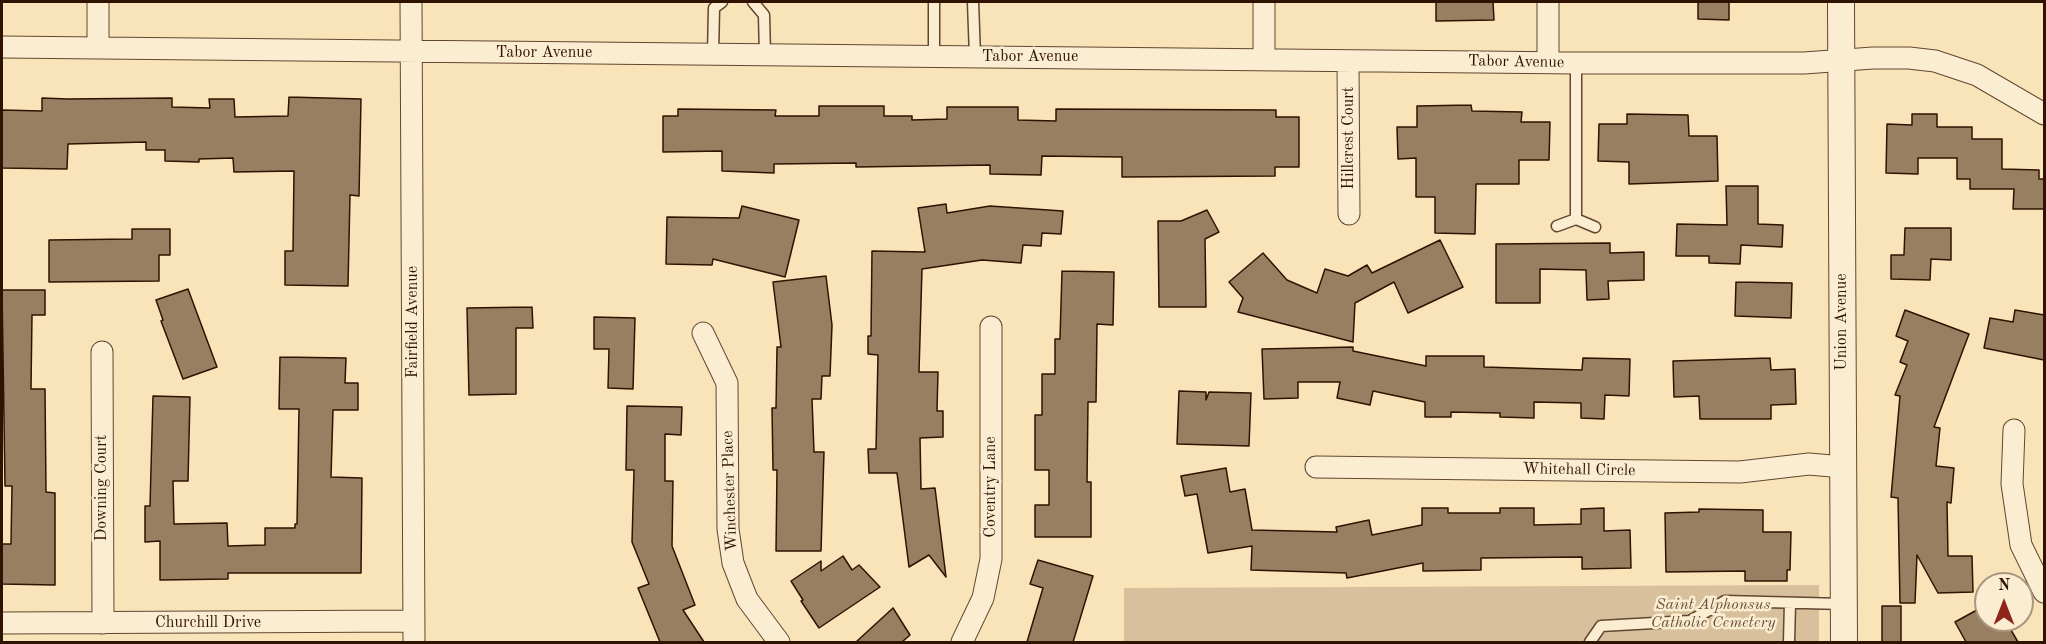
<!DOCTYPE html>
<style>
body{margin:0}
#map{position:relative;width:2046px;height:644px;overflow:hidden;background:#f9e4ba;font-family:"Old Standard TT",serif}
canvas{display:block}
.frame{position:absolute;inset:0;border:3px solid #301201;pointer-events:none}
.north{position:absolute;left:1974px;top:572px;width:60px;height:60px;box-sizing:border-box;background:#fbedd2;border:2px solid #aa957e;border-radius:50%;rotate:0deg;font-size:16px;font-weight:700;line-height:24px;text-align:center;color:#301201}
.north::after{content:'';display:block;margin:auto;width:21px;height:27px;background:#8f2418;clip-path:polygon(50% 0,100% 100%,50% 72%,0 100%)}
</style>
<div id="map">
<canvas width="2046" height="644"></canvas>
<div class="frame"></div>
<div class="north">N</div>
</div>
<script>
const g = document.querySelector('canvas').getContext('2d');
g.lineJoin = 'round';
function paint(path, color) {
  g.fillStyle = color;
  g.fill(path, 'evenodd');
}
function toPath(rows) {
  const path = new Path2D();
  for (const r of rows) {
    path.moveTo(r[0], r[1]);
    for (let i = 2; i < r.length; i += 2) path.lineTo(r[i], r[i + 1]);
  }
  return path;
}
function trace(path, color, width, dash) {
  g.strokeStyle = color;
  g.lineWidth = width;
  g.lineCap = dash ? 'butt' : 'round';
  g.setLineDash(dash || []);
  g.stroke(path);
}
function label(font, color, halo, rows, align = 'center') {
  g.font = font + ' "Old Standard TT",serif';
  g.lineWidth = 5;
  g.setLineDash([]);
  g.textBaseline = 'middle';
  g.strokeStyle = halo;
  g.fillStyle = color;
  for (const [text, x, y, turn = 0] of rows) {
    g.save();
    g.translate(x, y);
    g.rotate((+turn || 0) * Math.PI / 180);
    g.textAlign = isNaN(turn) ? turn : align;
    if (halo) g.strokeText(text, 0, 0);
    g.fillText(text, 0, 0);
    g.restore();
  }
}
paint(toPath([
 [1819,585,1819,642,1124,642,1124,588]
]), '#d7c09b');
const building = toPath([
 [1436,2,1493,2,1494,20,1436,21,1436,2],
 [1698,2,1729,2,1729,20,1698,19,1698,2],
 [289,97,361,99,359,196,350,195,348,286,285,285,285,251,293,251,294,171,234,172,233,158,199,159,199,162,165,161,165,150,146,150,146,142,68,144,67,169,2,168,2,110,42,111,42,98,68,99,172,98,172,107,210,108,209,99,234,99,235,117,288,116,289,97],
 [1471,105,1472,111,1522,112,1521,122,1550,122,1549,160,1519,160,1519,184,1476,184,1475,234,1435,233,1435,197,1416,197,1416,158,1398,159,1397,127,1417,127,1417,106,1471,105],
 [819,106,884,106,884,116,912,116,912,120,947,119,947,107,1018,107,1018,120,1056,121,1056,109,1276,110,1276,117,1299,117,1299,167,1275,167,1275,176,1122,177,1122,157,1042,156,1041,175,990,174,990,165,856,167,856,163,774,164,774,173,722,171,722,151,663,152,663,116,678,116,678,109,776,110,775,116,819,116,819,106],
 [1627,114,1688,115,1689,136,1717,136,1718,181,1629,184,1629,162,1598,161,1599,124,1627,124,1627,114],
 [1912,114,1937,114,1937,127,1972,127,1972,139,2002,139,2002,169,2039,170,2039,179,2044,179,2044,209,2013,209,2014,189,1970,189,1970,179,1957,179,1957,158,1918,158,1918,174,1886,173,1887,124,1912,125,1912,114],
 [1726,186,1758,186,1758,224,1783,225,1782,247,1741,245,1740,264,1709,263,1709,256,1676,256,1677,224,1727,225,1726,186],
 [946,204,947,213,990,206,1063,211,1061,234,1042,233,1041,246,1023,245,1021,263,982,260,922,269,919,372,938,372,937,411,943,411,943,437,920,438,921,489,935,488,946,577,929,555,909,567,897,473,869,473,868,449,876,449,878,355,868,354,868,336,871,336,872,251,925,252,918,208,946,204],
 [742,206,799,220,785,277,713,259,712,265,666,264,667,217,739,218,742,206],
 [1207,210,1219,232,1205,239,1206,307,1159,307,1158,221,1181,221,1207,210],
 [1905,228,1951,228,1951,260,1931,259,1930,280,1891,279,1891,255,1904,255,1905,228],
 [132,229,170,229,170,255,159,255,159,281,49,282,49,240,132,239,132,229],
 [1440,240,1463,287,1408,313,1394,282,1355,303,1353,342,1238,312,1243,298,1229,282,1263,253,1287,280,1317,293,1325,269,1348,276,1367,265,1372,273,1440,240],
 [1610,243,1610,253,1644,252,1644,280,1608,281,1609,299,1587,300,1586,270,1540,269,1540,303,1496,303,1496,244,1610,243],
 [1062,271,1114,272,1113,325,1097,324,1096,402,1088,402,1087,482,1091,482,1091,537,1035,537,1035,505,1049,505,1049,470,1035,470,1035,415,1042,415,1042,374,1055,374,1055,339,1060,339,1062,271],
 [826,276,832,325,830,376,822,376,821,399,812,399,814,452,824,452,821,551,776,551,777,470,773,470,772,408,776,408,777,347,781,347,773,282,826,276],
 [1736,282,1792,283,1791,318,1735,316,1736,282],
 [188,289,217,367,183,379,161,321,163,320,156,300,188,289],
 [2,290,45,290,45,315,32,315,31,389,45,389,46,492,55,493,55,585,2,584,2,544,11,544,12,486,5,486,2,290],
 [532,307,533,328,516,328,516,394,469,395,467,308,532,307],
 [1905,310,1969,334,1934,427,1940,428,1936,466,1954,468,1951,503,1947,502,1948,556,1972,556,1973,592,1938,593,1917,555,1915,603,1900,603,1898,498,1891,497,1900,396,1895,395,1907,365,1900,362,1908,341,1896,336,1905,310],
 [2015,310,2044,315,2044,360,1984,348,1990,318,2013,322,2015,310],
 [594,317,635,318,633,389,608,388,609,349,594,349,594,317],
 [1353,347,1353,351,1426,366,1426,356,1484,356,1484,367,1582,370,1583,358,1630,359,1629,396,1605,395,1604,419,1581,418,1581,403,1534,402,1534,418,1500,417,1500,413,1451,412,1451,417,1425,417,1425,402,1373,391,1370,405,1337,398,1340,382,1298,382,1298,398,1264,399,1262,349,1353,347],
 [280,357,346,358,345,383,358,383,358,410,333,410,331,477,362,478,361,573,228,573,228,579,160,580,160,541,145,542,145,506,150,506,153,396,190,397,188,481,173,481,174,524,227,523,228,546,265,545,265,528,295,528,295,524,297,524,299,409,279,409,280,357],
 [1770,358,1771,370,1795,369,1796,404,1771,405,1771,419,1700,419,1699,396,1674,397,1673,361,1770,358],
 [1179,391,1206,392,1206,400,1209,392,1251,393,1249,446,1177,444,1179,391],
 [627,406,682,407,681,435,665,434,665,481,673,481,672,546,695,605,683,610,704,642,660,642,638,588,649,584,632,542,634,470,626,470,627,406],
 [1226,468,1230,492,1245,489,1252,530,1337,532,1336,527,1369,520,1372,535,1422,525,1422,508,1448,508,1448,513,1500,513,1500,508,1534,508,1534,525,1581,524,1581,509,1604,508,1604,531,1630,530,1631,568,1582,569,1582,557,1481,558,1481,570,1423,571,1423,563,1347,578,1346,573,1251,570,1252,546,1208,553,1197,494,1185,496,1181,476,1226,468],
 [1699,509,1763,510,1763,532,1791,532,1790,570,1787,570,1787,581,1745,581,1745,571,1666,572,1665,513,1699,512,1699,509],
 [843,556,852,570,859,565,880,587,819,628,801,601,803,600,791,581,821,561,821,571,843,556],
 [1038,560,1093,576,1073,642,1027,642,1043,588,1030,584,1038,560],
 [1986,605,1986,620,2005,620,2018,642,1966,642,1955,622,1986,605],
 [1882,606,1901,606,1901,642,1882,642,1882,606],
 [893,608,910,635,902,642,856,642,893,608]
]);
paint(building, '#997f61');
trace(building, '#301201', 1.5);
const service = toPath([
 [753,2,764,15,765,55],
 [973,2,975,57],
 [713,55,714,8,722,2],
 [934,56,934,2],
 [1576,63,1576,219,1595,227],
 [1557,226,1576,219],
 [1590,642,1601,626,1690,621,1725,601,1844,604],
 [1789,642,1790,603]
]);
const minor = toPath([
 [98,2,98,47],
 [411,2,414,642],
 [2,47,1576,63,1804,63,1873,58,1909,58,1935,61,1977,75,2044,114],
 [1264,58,1264,2],
 [1348,61,1349,214],
 [1548,62,1548,2],
 [703,333,727,383,728,529,733,563,747,599,779,642],
 [102,352,103,623],
 [2014,430,2012,484,2021,545,2044,592],
 [1316,467,1740,472,1809,464,1843,467],
 [2,623,414,621],
 [962,642,983,598,991,559,991,327]
]);
const tertiary = toPath([
 [1841,2,1844,642]
]);
trace(service, '#62462f', 13);
trace(minor, '#62462f', 23);
trace(tertiary, '#62462f', 28);
trace(service, '#fbedd2', 10);
trace(minor, '#fbedd2', 21);
trace(tertiary, '#fbedd2', 26);
label('16px', '#301201', '#fbedd2', [
 ["Tabor Avenue",544,53],
 ["Tabor Avenue",1030,57],
 ["Tabor Avenue",1516,62,1],
 ["Hillcrest Court",1349,138,-90],
 ["Fairfield Avenue",413,322,-90],
 ["Union Avenue",1842,322,-90],
 ["Whitehall Circle",1579,470,1],
 ["Coventry Lane",991,487,-90],
 ["Downing Court",102,488,-90],
 ["Winchester Place",730,491,-92],
 ["Churchill Drive",208,623]
]);
label('italic 16px', '#6a4f37', '#fbedd2', [
 ["Saint Alphonsus",1713,605],
 ["Catholic Cemetery",1713,623]
]);
</script>
